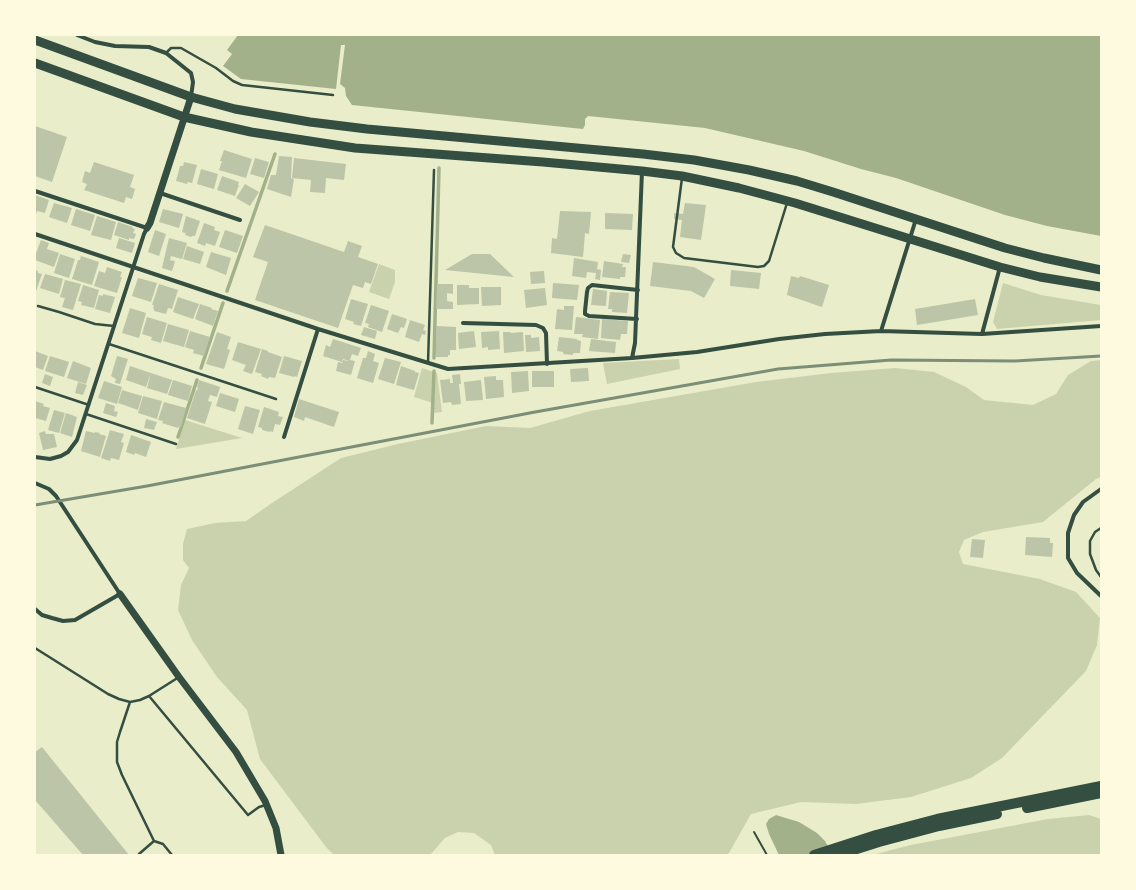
<!DOCTYPE html>
<style>
body{margin:0}
#map{position:relative;width:1136px;height:890px;overflow:hidden;background:#e9edc9;font-family:Overpass,sans-serif}
canvas{display:block}
.frame{position:absolute;inset:0;border:36px solid #fefae0;pointer-events:none}
</style>
<div id="map">
<canvas width="1136" height="890"></canvas>
<div class="frame"></div>
</div>
<script>
const g = document.querySelector('canvas').getContext('2d');
g.lineJoin = 'round';
function paint(path, color) {
  g.fillStyle = color;
  g.fill(path, 'evenodd');
}
function toPath(rows) {
  const path = new Path2D();
  for (const r of rows) {
    path.moveTo(r[0], r[1]);
    for (let i = 2; i < r.length; i += 2) path.lineTo(r[i], r[i + 1]);
  }
  return path;
}
function trace(path, color, width, dash) {
  g.strokeStyle = color;
  g.lineWidth = width;
  g.lineCap = dash ? 'butt' : 'round';
  g.setLineDash(dash || []);
  g.stroke(path);
}
paint(toPath([
 [379,264,395,270,395,282,389,299,369,292],
 [1003,283,1041,295,1101,305,1101,320,997,329,993,322],
 [679,359,680,369,607,384,603,363],
 [1101,360,1101,477,1096,479,1043,522,983,532,964,540,959,552,963,564,1040,579,1076,592,1100,618,1097,645,1086,671,1002,758,971,778,911,797,856,804,801,802,751,814,729,853,725,855,495,855,491,845,474,833,458,832,445,838,430,855,334,855,326,847,260,759,247,710,217,677,192,640,178,610,181,585,189,568,183,560,183,544,187,529,215,523,246,521,272,503,341,458,398,444,486,426,530,428,590,411,756,382,831,373,895,368,934,372,966,387,984,400,1033,405,1056,394,1068,375,1091,361],
 [422,368,437,373,442,412,433,413,433,403,414,397],
 [185,420,242,438,176,449],
 [1089,815,1101,819,1101,855,872,855,911,845,1048,819]
]), '#cad2ad');
paint(toPath([
 [238,35,1101,35,1101,236,1047,226,1005,215,896,178,861,169,804,151,705,128,588,116,585,119,585,125,583,129,352,105,346,96,345,88,340,84,345,45,341,45,336,89,241,79,223,66,232,54,227,50],
 [776,815,799,822,817,833,825,841,833,855,779,855,769,834,766,824,769,819]
]), '#a3b18a');
trace(toPath([
 [227,291,275,154],
 [434,358,439,168],
 [201,368,223,303],
 [432,423,434,371],
 [178,437,197,380]
]), '#a3b18a', 3.5);
paint(toPath([
 [35,126,67,137,52,182,35,176],
 [224,150,252,159,246,178,219,170,222,161,220,161],
 [279,156,292,157,291,178,294,179,291,197,267,189,271,175,276,175],
 [255,158,269,162,264,178,250,174],
 [294,158,346,164,344,180,326,178,325,193,310,192,311,180,292,178],
 [94,162,134,175,130,187,135,189,132,199,126,197,124,203,84,190,87,184,82,182,85,171,90,173],
 [184,162,197,165,192,183,188,182,187,184,176,181,180,166,183,166],
 [201,169,218,174,214,189,197,184],
 [222,176,239,182,238,185,239,185,235,196,217,190],
 [245,184,259,192,250,206,236,198],
 [35,195,49,200,45,213,37,211,36,214,35,214],
 [54,203,72,208,67,223,49,217],
 [685,203,706,205,701,240,680,237,682,220,674,219,674,213,683,214],
 [76,209,95,215,90,231,71,225],
 [163,209,183,214,179,228,159,222],
 [560,211,591,212,589,234,585,233,583,257,551,253,552,238,557,239],
 [605,213,633,214,632,230,605,229],
 [97,216,116,222,111,240,91,235],
 [186,216,200,221,195,236,192,236,191,237,185,235,186,232,185,233,182,232],
 [118,222,133,227,132,228,135,229,133,233,136,234,134,239,129,238,129,240,114,235],
 [204,223,215,227,214,230,220,232,215,246,206,243,205,246,197,243],
 [265,225,344,252,348,241,362,246,358,257,378,264,371,284,365,282,363,288,353,285,338,328,255,300,268,262,253,257],
 [155,230,166,234,159,256,148,252],
 [225,230,243,236,237,253,219,247],
 [119,238,135,243,132,253,116,248],
 [169,238,187,243,182,259,171,256,170,260,175,261,172,271,162,268],
 [41,240,49,243,47,249,59,253,54,267,35,260,35,256],
 [187,246,204,252,200,264,183,259],
 [211,252,231,258,226,275,206,267],
 [60,254,75,259,69,278,54,273],
 [472,254,490,254,514,277,445,270],
 [623,254,631,255,629,263,621,262],
 [81,256,99,262,92,285,72,279,78,260,80,260],
 [574,258,598,262,597,269,601,270,600,280,595,279,596,273,587,272,586,278,572,276],
 [604,261,623,264,622,267,626,267,625,277,620,277,620,279,602,277],
 [653,262,694,267,715,279,704,298,691,291,650,286],
 [107,267,122,272,120,277,122,277,117,293,94,286,99,271,105,273],
 [35,270,38,271,38,273,42,274,36,291,35,291],
 [731,270,761,273,759,289,730,286],
 [544,271,545,283,531,284,530,272],
 [45,274,63,279,59,294,40,288],
 [791,276,799,278,800,276,829,285,822,307,787,295],
 [138,278,157,283,151,302,132,296],
 [65,280,81,284,73,310,62,307,65,298,60,297],
 [553,283,579,285,577,300,552,298],
 [159,284,178,290,172,309,168,308,166,314,154,311,154,309,153,308,154,305,152,305],
 [437,284,453,284,453,294,447,293,447,301,453,302,453,309,436,309],
 [83,285,99,290,94,308,81,305,82,302,78,301],
 [457,285,469,285,469,288,479,288,479,304,457,305],
 [481,287,501,287,501,305,482,306],
 [545,288,547,305,526,308,524,290],
 [593,289,607,291,606,306,591,305],
 [610,292,629,293,627,313,612,312,612,309,608,309],
 [103,294,115,297,110,313,95,309,99,295,103,296],
 [178,297,199,304,193,319,173,312],
 [351,299,368,304,361,326,353,324,354,322,345,319],
 [975,299,978,315,917,325,915,309],
 [200,304,212,308,211,309,218,311,213,326,195,319],
 [371,305,389,311,382,332,368,327,369,324,365,323],
 [564,306,574,306,572,330,555,329,557,309,564,310],
 [130,308,146,313,139,338,122,333],
 [392,314,407,319,404,328,401,327,398,333,387,329],
 [147,317,167,323,161,343,151,340,152,337,142,334],
 [576,317,600,320,598,339,582,337,583,334,574,334],
 [602,319,628,321,627,334,621,334,620,340,601,338],
 [410,320,425,325,423,330,426,331,425,335,422,334,419,342,405,337],
 [168,324,189,330,184,347,163,341],
 [436,326,456,327,456,350,450,350,450,355,448,355,448,357,436,357],
 [364,327,377,331,375,339,361,335],
 [190,331,210,337,204,356,193,353,194,350,185,347],
 [474,331,476,347,459,349,458,333],
 [499,331,500,349,488,350,488,347,482,348,481,332],
 [217,332,231,337,227,349,230,350,224,369,206,364],
 [503,332,510,332,511,333,523,332,524,351,504,353],
 [525,335,531,335,531,338,539,337,540,351,526,352],
 [559,337,577,339,577,340,581,341,580,353,573,353,573,355,563,354,563,352,557,351],
 [333,339,361,348,358,356,352,354,350,360,355,361,351,375,336,371,338,362,342,363,343,360,350,361,343,359,342,362,323,356,326,345,330,347],
 [591,339,616,342,615,353,589,351],
 [238,342,261,349,252,374,243,371,246,365,232,360],
 [262,349,268,351,268,352,282,357,275,378,269,377,268,379,261,376,262,374,255,372],
 [35,351,48,356,43,370,35,367],
 [368,351,375,354,373,361,379,363,373,383,357,378,363,358,366,358],
 [50,356,69,362,64,377,45,371],
 [117,356,128,359,120,384,115,383,116,379,111,376],
 [284,356,302,361,297,377,294,376,294,377,279,373],
 [385,358,401,362,394,384,378,379],
 [73,361,91,368,86,384,67,378],
 [130,366,151,373,146,387,126,380],
 [401,366,415,371,415,372,419,373,414,390,396,385],
 [588,368,589,381,571,382,570,369],
 [528,371,529,391,512,393,511,372],
 [532,371,554,371,554,387,532,387],
 [151,373,172,380,167,394,147,388],
 [45,374,53,377,50,386,42,383],
 [460,374,461,384,459,384,461,404,452,405,451,402,443,403,440,380,450,379,450,383,453,383,452,375],
 [496,376,496,380,503,380,504,397,486,399,484,377],
 [173,380,192,386,188,401,168,395],
 [199,380,220,387,217,397,210,395,208,401,212,402,205,424,187,418,196,390,197,391,198,387,197,387],
 [481,380,483,400,466,401,464,382],
 [104,381,122,387,117,404,98,398],
 [78,382,87,385,83,395,75,393],
 [122,390,142,396,138,410,118,403],
 [220,393,239,399,235,412,216,406],
 [143,396,162,401,157,419,138,413],
 [299,399,339,412,334,427,305,417,304,421,294,417],
 [35,401,44,404,43,406,50,408,46,421,35,418],
 [164,402,186,408,181,427,179,426,178,428,162,423,163,421,158,420],
 [106,403,115,406,114,411,118,412,116,417,103,413],
 [245,406,260,410,253,434,238,429],
 [264,407,279,412,278,416,283,417,280,425,275,424,273,432,270,431,270,432,262,430,262,428,258,427],
 [54,410,65,413,59,433,48,430],
 [66,413,77,417,72,437,60,433],
 [146,419,157,422,154,430,144,428],
 [110,430,124,434,121,442,124,443,119,460,111,458,110,461,101,458],
 [45,431,46,434,54,434,57,447,43,450,39,433],
 [86,431,95,433,95,432,100,433,99,434,106,436,100,457,81,451],
 [131,435,151,442,146,457,135,453,134,455,126,452],
 [1026,537,1050,538,1050,543,1053,543,1052,557,1025,555],
 [972,539,985,540,983,558,970,557],
 [42,747,129,855,83,855,35,800,35,752]
]), '#bcc5a7');
trace(toPath([
 [754,832,767,855]
]), '#344e41', 2);
trace(toPath([
 [166,53,171,48,181,48,216,68,233,81,242,85,333,95],
 [682,178,673,247,676,253,684,258,758,267,764,266,769,261,787,203],
 [38,306,59,312,95,324,114,326],
 [109,344,276,399],
 [428,363,434,170],
 [35,387,89,405],
 [86,414,176,444],
 [1101,528,1095,532,1090,541,1090,554,1096,570,1101,577],
 [35,648,108,694,119,699,130,702,120,732,117,742,117,762,122,775,154,841,139,854,140,855],
 [149,696,179,677],
 [130,702,140,700,149,696,248,815,259,807,266,805],
 [154,841,163,844,172,855]
]), '#344e41', 2.5);
trace(toPath([
 [77,35,95,42,115,46,149,47,166,53,191,73,193,82,191,97],
 [35,191,147,228,144,234,77,440,68,452,61,456,50,459,35,457],
 [160,193,240,220],
 [916,219,881,331,982,334,1101,326],
 [35,234,318,329,448,369,632,358,635,343,642,171],
 [637,319,589,316,585,314,585,311,587,292,588,288,592,285,638,290],
 [463,323,536,325,543,328,546,333,547,364],
 [982,334,1000,267],
 [632,358,697,352,779,339,825,334,881,331],
 [284,437,318,329],
 [35,483,49,489,56,496,120,594,75,620,63,621,52,618,42,615,35,609],
 [1101,489,1083,502,1074,515,1068,533,1068,558,1077,573,1101,596]
]), '#344e41', 4);
trace(toPath([
 [147,228,150,223,191,97],
 [120,594,179,677,236,752,265,801,276,828,281,855]
]), '#344e41', 7);
trace(toPath([
 [35,40,191,97,235,109,310,122,367,129,643,154,694,160,749,170,797,181,833,192,1005,248,1044,258,1101,270],
 [35,63,184,117,251,132,355,148,543,162,642,171,682,176,739,188,795,203,1000,267,1040,277,1101,287]
]), '#344e41', 9);
trace(toPath([
 [1027,808,1101,793],
 [814,855,876,835,937,819,1101,786],
 [838,855,879,842,939,826,997,814]
]), '#344e41', 10);
trace(toPath([
 [35,505,147,486,535,412,778,369,891,360,1015,361,1101,356]
]), '#7c8e77', 3);
</script>
